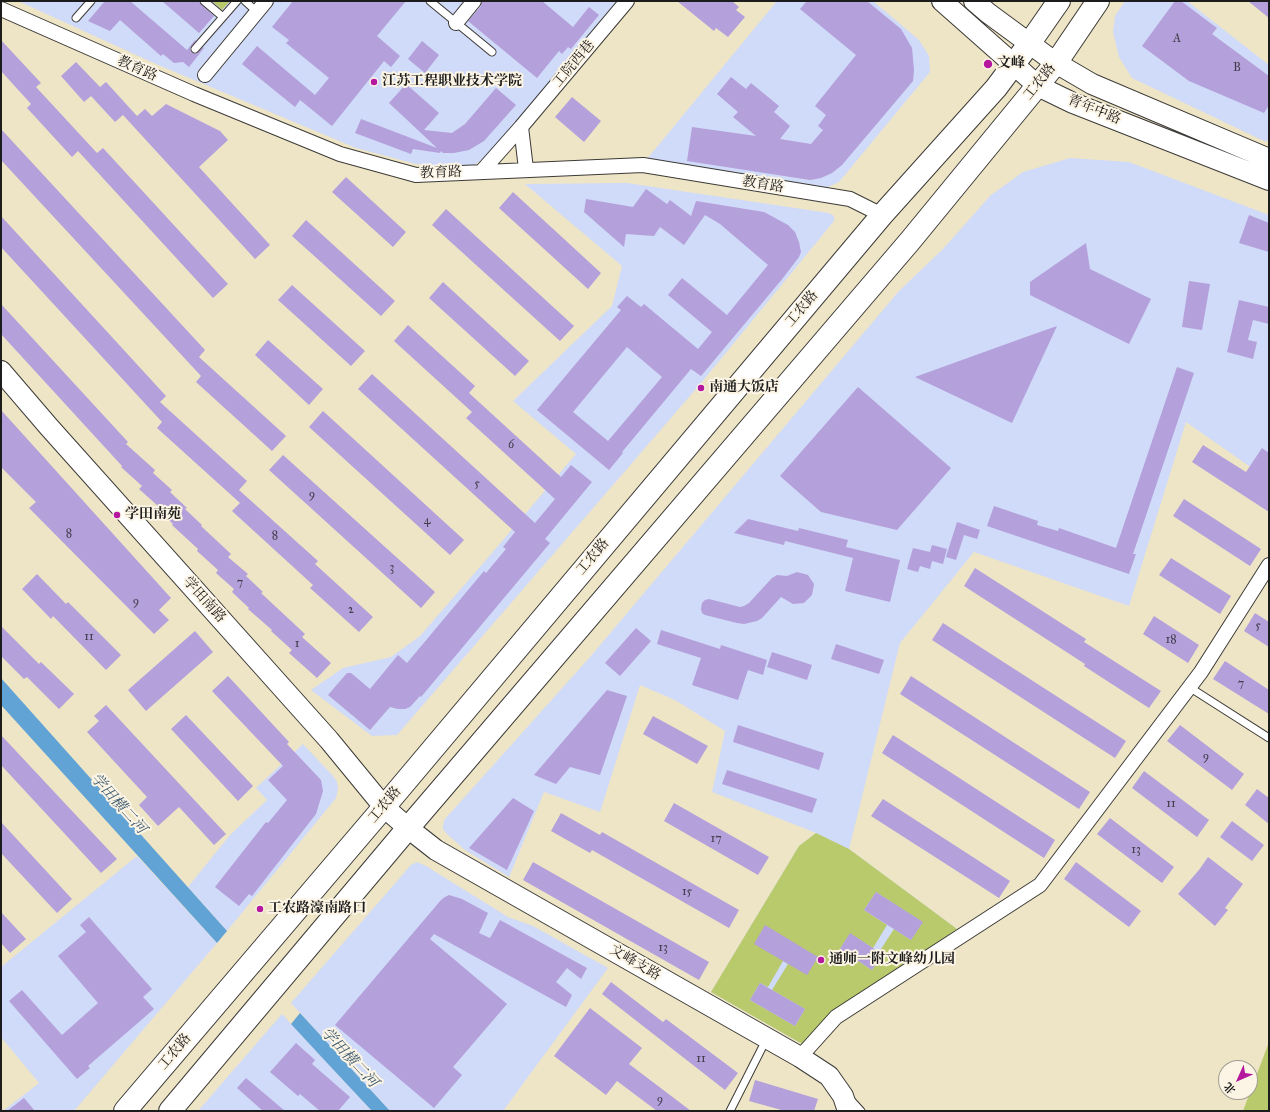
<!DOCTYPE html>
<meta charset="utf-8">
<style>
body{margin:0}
#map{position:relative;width:1270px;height:1112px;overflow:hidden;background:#eee5c7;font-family:"IM FELL Great Primer","Noto Serif SC",serif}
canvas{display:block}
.frame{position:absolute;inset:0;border:2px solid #1c1c1c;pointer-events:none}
.north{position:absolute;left:1218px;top:1060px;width:40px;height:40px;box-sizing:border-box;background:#fcf5e5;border:1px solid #a29e95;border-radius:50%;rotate:225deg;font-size:11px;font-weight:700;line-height:16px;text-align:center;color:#1c1c1c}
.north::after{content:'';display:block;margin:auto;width:14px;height:18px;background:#b5179e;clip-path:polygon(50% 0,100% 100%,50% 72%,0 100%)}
</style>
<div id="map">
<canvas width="1270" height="1112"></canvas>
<div class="frame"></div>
<div class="north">北</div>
</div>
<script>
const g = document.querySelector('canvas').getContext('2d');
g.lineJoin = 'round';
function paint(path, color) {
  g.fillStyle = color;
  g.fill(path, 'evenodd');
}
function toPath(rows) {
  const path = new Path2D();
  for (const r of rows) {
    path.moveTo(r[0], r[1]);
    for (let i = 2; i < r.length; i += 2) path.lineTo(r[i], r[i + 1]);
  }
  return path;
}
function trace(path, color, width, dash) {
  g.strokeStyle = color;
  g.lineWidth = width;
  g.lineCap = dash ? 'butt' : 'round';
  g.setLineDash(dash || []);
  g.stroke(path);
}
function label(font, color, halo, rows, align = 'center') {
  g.font = font + ' "IM FELL Great Primer","Noto Serif SC",serif';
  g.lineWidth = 4;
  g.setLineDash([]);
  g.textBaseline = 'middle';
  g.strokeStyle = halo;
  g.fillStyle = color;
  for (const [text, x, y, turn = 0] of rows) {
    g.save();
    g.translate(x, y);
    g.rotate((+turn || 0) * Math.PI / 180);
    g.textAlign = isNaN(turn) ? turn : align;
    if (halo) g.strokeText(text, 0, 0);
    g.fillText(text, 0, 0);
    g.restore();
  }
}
paint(toPath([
 [18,1,619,1,488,155,472,167,416,164,356,148,156,64],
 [777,1,873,1,919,40,929,56,930,72,839,182,824,189,647,159],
 [1125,1,1187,1,1269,65,1269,138,1266,142,1132,78,1119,57,1113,32,1115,16],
 [1070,158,1129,162,1269,215,1269,480,1186,422,1129,606,974,552,900,643,849,849,957,929,822,1023,804,1045,711,992,799,846,816,833,712,792,725,731,675,700,640,685,600,812,544,792,509,877,465,850,447,834,443,829,443,824,445,819,590,657,899,291,943,249,991,195,1023,172],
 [627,183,829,213,834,216,834,221,702,382,397,735,372,736,311,690,343,668,391,657,420,636,492,553,576,454,513,401,612,306,622,266,525,184],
 [303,744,333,776,337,782,338,789,336,798,227,931,188,887,230,835,267,800,256,788],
 [137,856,217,943,74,1111,3,1111,39,1083,1,1037,1,967],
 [417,862,426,866,508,917,533,926,608,968,503,1111,390,1111,291,1003,411,865],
 [282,1014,328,1064,372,1111,198,1111]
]), '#d0daf9');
paint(toPath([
 [212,1,230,1,222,10],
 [816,833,849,849,957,929,822,1023,804,1045,711,992,799,846],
 [876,892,922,922,911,940,894,929,879,952,882,955,872,970,840,949,850,934,873,948,887,925,864,910],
 [783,961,788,964,772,990,805,1009,795,1026,750,1000,760,983,768,987],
 [1269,1042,1269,1111,1243,1111]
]), '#b9ca6c');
paint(toPath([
 [1,678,227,931,217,943,1,705],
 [300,1013,390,1111,372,1111,328,1064,291,1024]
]), '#61a3d5');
paint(toPath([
 [105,1,130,1,187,50,195,40,196,41,190,48,191,52,196,54,203,47,204,48,189,67,183,62,174,63,163,54,161,56,120,20,110,31,88,21],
 [162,1,198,1,214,16,199,33],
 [293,1,406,1,377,36,400,56,391,67,384,61,332,126,300,100,295,107,242,64,257,46,315,95,329,78,286,43,289,40,272,27],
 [482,1,542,1,573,27,589,7,599,15,571,49,568,47,562,54,559,51,537,78,468,21,481,6],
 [677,1,732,1,739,7,736,10,745,17,728,37,716,28,714,31],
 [807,1,867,1,901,29,912,48,914,70,913,81,842,165,832,173,821,178,810,180,687,161,692,127,756,136,733,117,738,112,717,94,731,77,746,89,751,83,779,106,774,112,790,126,780,139,811,144,823,130,818,126,826,115,815,106,856,55,800,9],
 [1175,1,1181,1,1217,28,1212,34,1269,76,1269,105,1264,113,1189,81,1142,46],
 [1248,1,1269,1,1269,18],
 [1,40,41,83,36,87,97,153,103,148,228,284,213,298,78,151,72,157,27,108,31,104,1,71],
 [422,41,439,55,425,73,408,59],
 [76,62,100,87,106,82,137,116,145,109,152,116,166,104,220,131,228,140,199,167,270,245,255,259,123,115,115,122,91,96,84,102,61,76],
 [406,84,439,113,424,130,452,133,465,124,496,88,516,105,484,141,469,150,454,153,443,153,441,151,440,153,413,149,411,154,355,133,361,119,437,148,389,103],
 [572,97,601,121,584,142,555,117],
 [1,129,205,350,199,357,286,436,272,451,196,382,201,376,1,160],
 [346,177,406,232,393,247,332,192],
 [646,189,667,204,670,200,691,216,696,201,764,212,788,225,795,232,799,242,801,252,799,257,783,278,701,376,691,369,622,452,623,453,609,470,537,410,621,310,617,307,627,296,641,307,644,304,698,349,712,332,668,295,682,278,727,315,768,265,720,224,705,215,684,245,660,227,654,236,626,234,624,247,584,212,586,199,633,207],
 [627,347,662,377,608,441,573,412],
 [513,192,601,273,588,289,499,208],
 [446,209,574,326,560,341,432,225],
 [1249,215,1269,223,1269,252,1239,243],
 [1,216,166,396,160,402,247,481,239,490,318,561,315,564,373,617,359,632,310,588,313,585,232,511,240,503,157,428,162,422,1,247],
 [306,220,395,301,381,316,292,236],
 [1086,243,1090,269,1151,299,1129,344,1030,295,1030,282],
 [1189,281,1210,284,1202,330,1182,327],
 [443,282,529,361,515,376,429,298],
 [292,285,365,351,351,366,278,300],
 [1239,300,1269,307,1269,324,1253,320,1248,340,1257,342,1253,359,1227,352],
 [1,304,128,442,126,444,155,470,153,473,172,490,170,492,187,508,185,509,202,525,201,526,231,554,228,557,248,574,246,576,263,592,261,593,305,634,302,637,331,663,317,678,289,653,292,650,271,631,272,630,248,609,249,608,232,592,234,589,216,573,218,570,197,551,198,549,172,525,173,524,156,508,158,506,139,489,142,486,121,467,122,466,1,334],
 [408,325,475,386,469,393,561,477,571,465,592,482,545,539,550,543,421,697,420,696,410,707,405,709,398,709,390,707,370,730,328,695,347,673,351,673,370,689,398,655,407,663,484,571,486,573,506,549,503,547,515,532,358,389,372,374,535,523,555,499,466,418,472,412,394,341],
 [1057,326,1012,423,915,377,1023,338],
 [268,340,323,389,309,405,255,355],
 [1177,367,1194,373,1133,554,1136,554,1129,574,987,526,994,506,1038,521,1037,525,1058,531,1059,528,1116,548],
 [858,387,951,468,897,530,821,512,780,476],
 [1,410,171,598,159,610,169,620,154,634,29,508,36,502,1,467],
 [323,411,464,540,450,555,309,427],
 [1203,445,1246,472,1262,448,1269,453,1269,512,1192,462],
 [283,455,435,592,421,608,269,470],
 [1184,499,1261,549,1250,566,1173,516],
 [748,519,798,531,799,528,848,540,846,547,900,560,890,602,845,591,853,558,785,541,784,545,734,533],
 [957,522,980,530,977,539,964,535,956,560,946,557],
 [932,545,947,549,943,564,932,561,930,569,920,566,918,572,907,569,913,548,930,552],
 [1171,558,1231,596,1220,614,1159,575],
 [975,568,1086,639,1084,642,1161,691,1149,708,1084,666,1085,664,964,586],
 [797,572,808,575,814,584,812,595,804,603,793,604,781,597,762,618,757,621,744,624,737,623,705,615,702,613,701,609,702,603,705,600,709,599,740,607,744,606,749,603,772,578,777,575,787,576],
 [37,574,66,604,68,602,121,655,106,670,53,616,51,619,22,589],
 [1255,613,1269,622,1269,647,1244,631],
 [1154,616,1199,645,1188,663,1143,634],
 [943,623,1126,741,1115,758,932,640],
 [1,626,39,664,41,662,74,694,59,709,27,677,24,679,1,656],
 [636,628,651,641,620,676,605,663],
 [661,630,720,649,721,645,767,660,763,675,748,670,738,700,692,685,701,658,657,644],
 [195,631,213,652,146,711,128,690],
 [836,644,884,660,879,674,831,659],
 [772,652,812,665,807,680,767,667],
 [1225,661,1269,690,1269,714,1213,679],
 [228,676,289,742,287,744,321,780,323,791,316,814,252,896,249,894,239,906,215,887,266,822,268,823,287,800,268,780,283,766,212,691],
 [911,676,1090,792,1079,809,900,694],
 [607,690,627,696,600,775,570,767,556,784,534,775],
 [106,705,226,834,214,845,179,807,158,826,139,805,147,797,87,732,99,721,94,716],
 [186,715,253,786,238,801,171,729],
 [653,716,708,746,697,764,643,734],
 [738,725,824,753,819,770,733,742],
 [1180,725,1244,774,1232,790,1167,741],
 [1,735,117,859,101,873,1,765],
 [893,735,1055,840,1044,858,882,753],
 [727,770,817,799,812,813,722,784],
 [1144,771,1209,820,1197,837,1132,788],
 [1257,789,1269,798,1269,824,1245,805],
 [513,798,534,811,507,870,469,848],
 [883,799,1010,881,999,898,871,816],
 [674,803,769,857,758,875,664,821],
 [561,813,600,835,602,832,739,910,729,928,592,850,590,853,551,831],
 [1110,818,1174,867,1162,883,1097,834],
 [1232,821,1264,845,1252,861,1220,837],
 [1,822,72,899,57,913,1,853],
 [1208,857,1243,884,1225,908,1228,910,1215,926,1178,894,1199,870],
 [533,862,709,962,699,980,523,880],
 [1076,862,1141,911,1129,927,1064,879],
 [876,892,923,922,911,940,864,910],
 [449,895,462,899,488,913,479,933,490,938,500,920,587,968,581,979,567,968,556,982,572,995,566,1007,434,934,430,939,507,1004,453,1067,462,1075,434,1108,335,1025,441,900,445,897],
 [1,912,26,939,10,953,1,943],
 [89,917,152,989,143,997,154,1009,88,1066,90,1068,77,1079,9,1001,22,990,62,1035,98,1003,58,956,86,932,80,925],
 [765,925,818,957,807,975,754,944],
 [850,933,882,954,872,970,840,949],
 [611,982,663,1022,666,1019,738,1073,725,1090,602,994],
 [760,983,805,1009,795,1026,750,1000],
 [590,1008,642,1048,629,1064,691,1111,657,1111,617,1081,606,1095,554,1056],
 [296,1043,315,1060,312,1064,350,1097,338,1111,320,1111,300,1094,298,1096,270,1072],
 [246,1078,285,1111,263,1111,237,1088],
 [755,1080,818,1099,814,1111,785,1111,749,1101],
 [24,1098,35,1111,7,1111]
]), '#b4a0da');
const lane = toPath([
 [204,1,223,17],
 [245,1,257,12],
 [430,1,492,52],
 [76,18,91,1],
 [195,49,237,1],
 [1189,687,1269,738],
 [851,1100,861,1111],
 [730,1111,766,1040]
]);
const street = toPath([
 [1,9,194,94,340,154,416,175,643,165,850,199,882,215],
 [456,23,474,1],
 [205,75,266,1],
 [521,127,526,169],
 [482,171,521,127,627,1],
 [800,1057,836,1017,1040,885,1201,672,1269,565]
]);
const secondary = toPath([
 [942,1,1038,86,1073,103,1269,180],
 [974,1,988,13,1056,63,1092,84,1269,159],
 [1,371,49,427,329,740,384,807,408,828,436,850,800,1057,829,1076,843,1096,848,1111]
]);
const primary = toPath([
 [125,1111,384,807,882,215,996,88,1029,44,1059,1],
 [170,1111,408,828,910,241,1056,63,1098,1]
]);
trace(lane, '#3c3a36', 9);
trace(street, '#3c3a36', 16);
trace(secondary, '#3c3a36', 22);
trace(primary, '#3c3a36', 24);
trace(lane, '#fff', 7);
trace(street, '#fff', 14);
trace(secondary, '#fff', 20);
trace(primary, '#fff', 22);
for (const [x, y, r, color] of [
 [988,64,5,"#b5179e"],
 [374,82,4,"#b5179e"],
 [701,388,4,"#b5179e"],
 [117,515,4,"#b5179e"],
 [260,909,4,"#b5179e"],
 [821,960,4,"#b5179e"]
]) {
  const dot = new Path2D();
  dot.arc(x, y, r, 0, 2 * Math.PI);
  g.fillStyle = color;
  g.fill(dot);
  trace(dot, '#fcf5e5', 1.5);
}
label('12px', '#423d4c', null, [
 ["A",1177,39],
 ["B",1237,68],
 ["6",511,445],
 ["5",477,484],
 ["9",312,495],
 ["4",427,521],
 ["8",69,534],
 ["8",275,536],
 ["3",392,568],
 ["7",240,583],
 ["9",136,602],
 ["2",351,610],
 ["5",1258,626],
 ["11",89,637],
 ["18",1171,640],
 ["1",297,644],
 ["7",1241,684],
 ["9",1206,757],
 ["11",1171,804],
 ["17",716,839],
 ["13",1136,850],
 ["15",687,892],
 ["13",663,948],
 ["11",701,1059],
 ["9",660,1100]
]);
label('14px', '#1c1c1c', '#fcf5e5', [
 ["工院西巷",574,64,-50],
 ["教育路",137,69,24],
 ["工农路",1040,82,-51],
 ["青年中路",1094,110,22],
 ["教育路",441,173,-2],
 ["教育路",763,185,9],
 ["工农路",802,309,-50],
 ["工农路",593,557,-50],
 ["学田南路",204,600,48],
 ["工农路",385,805,-50],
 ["文峰支路",635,963,30],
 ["工农路",175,1052,-50]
]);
label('bold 14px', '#1c1c1c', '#fcf5e5', [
 ["文峰",997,64],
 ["江苏工程职业技术学院",382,82],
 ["南通大饭店",709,388],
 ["学田南苑",125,515],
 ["工农路濠南路口",268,909],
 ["通师一附文峰幼儿园",829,960]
], 'left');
label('italic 15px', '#3b596f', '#fcf5e5', [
 ["学田横二河",118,804,48],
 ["学田横二河",349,1058,47]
]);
</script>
